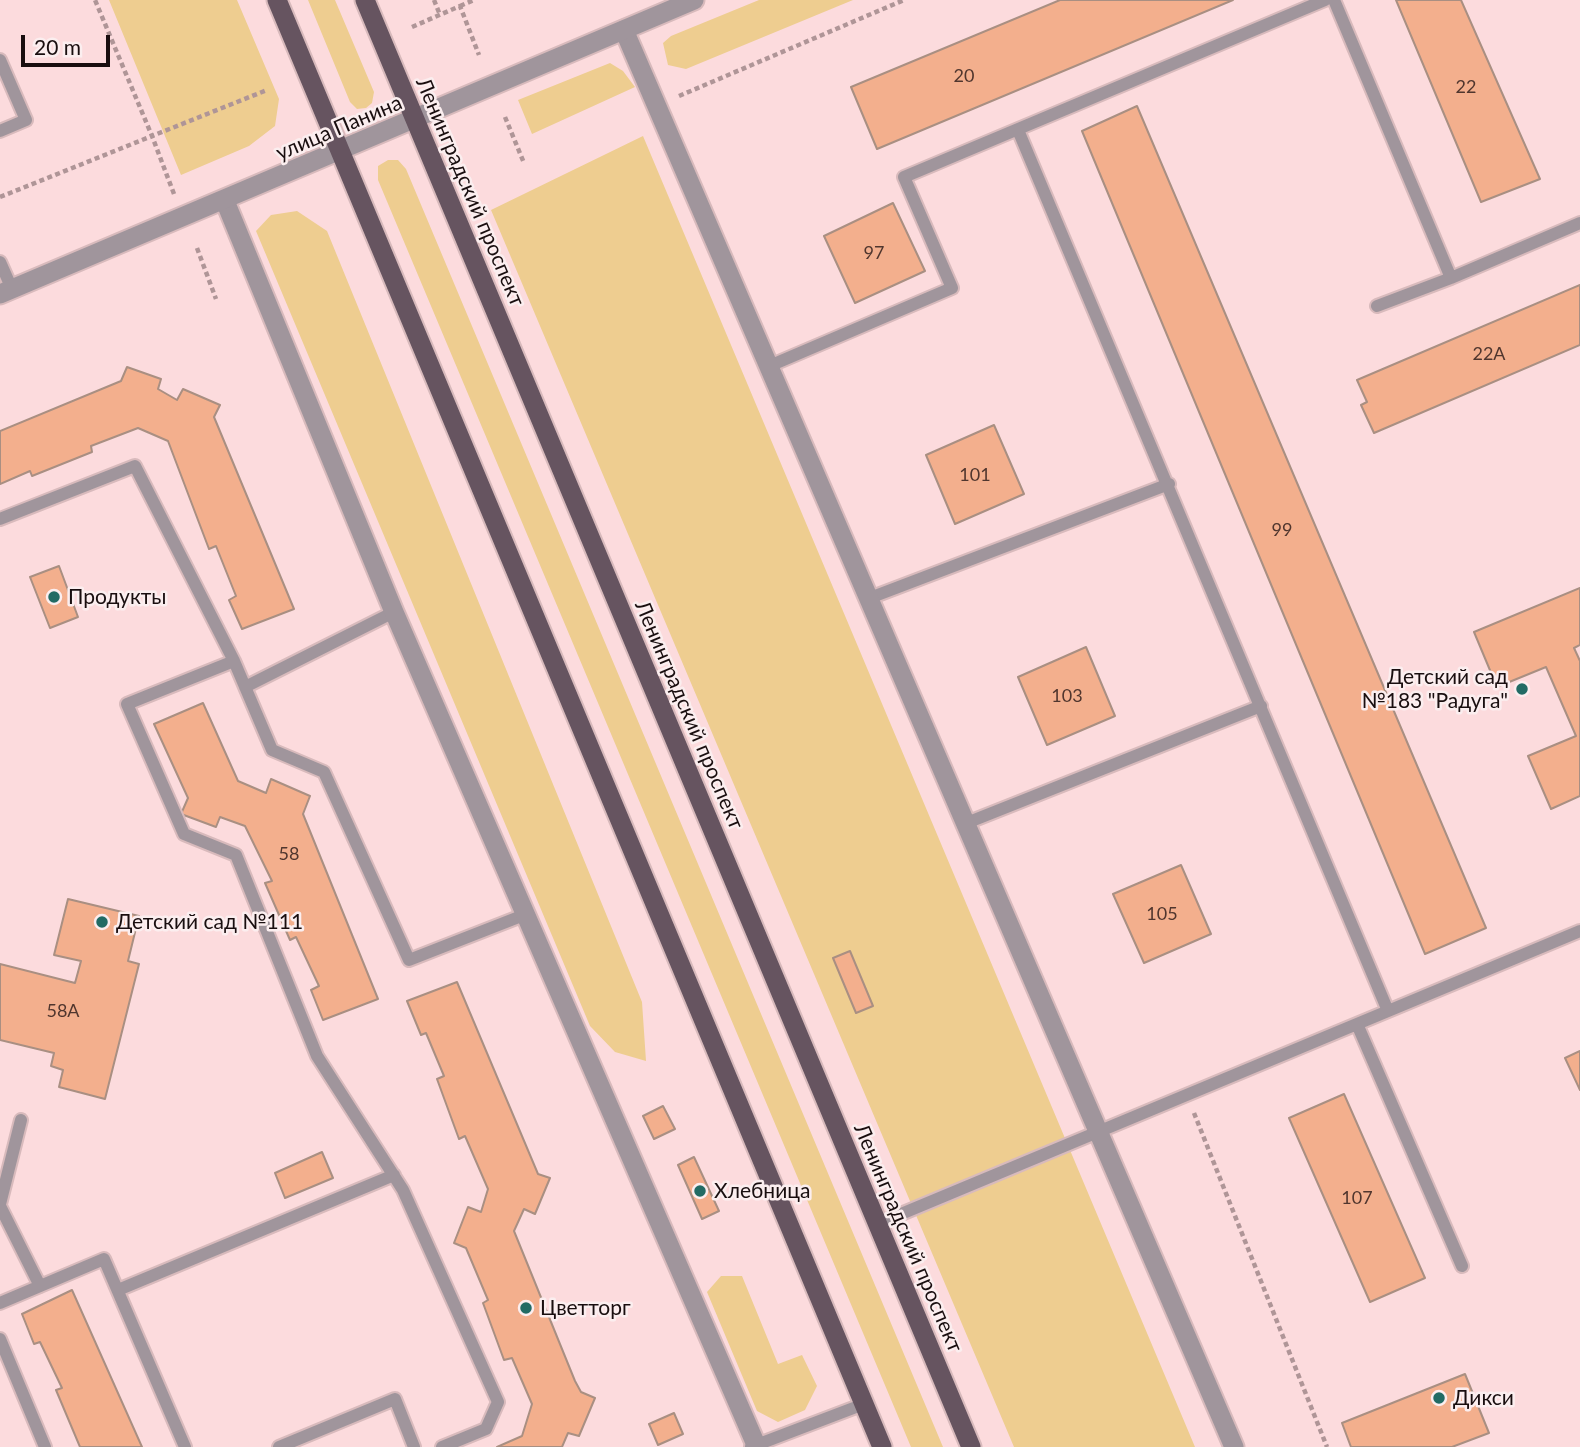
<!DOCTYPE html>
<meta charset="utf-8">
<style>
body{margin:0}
#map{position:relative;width:1580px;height:1447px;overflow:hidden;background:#fcdbdd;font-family:Lato,sans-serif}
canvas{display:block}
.scale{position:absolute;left:21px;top:35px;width:89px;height:32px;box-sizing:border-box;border:4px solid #190e0f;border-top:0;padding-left:9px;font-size:21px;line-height:24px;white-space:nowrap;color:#190e0f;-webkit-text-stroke:5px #fbeeef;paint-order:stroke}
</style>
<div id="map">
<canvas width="1580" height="1447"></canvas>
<div class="scale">20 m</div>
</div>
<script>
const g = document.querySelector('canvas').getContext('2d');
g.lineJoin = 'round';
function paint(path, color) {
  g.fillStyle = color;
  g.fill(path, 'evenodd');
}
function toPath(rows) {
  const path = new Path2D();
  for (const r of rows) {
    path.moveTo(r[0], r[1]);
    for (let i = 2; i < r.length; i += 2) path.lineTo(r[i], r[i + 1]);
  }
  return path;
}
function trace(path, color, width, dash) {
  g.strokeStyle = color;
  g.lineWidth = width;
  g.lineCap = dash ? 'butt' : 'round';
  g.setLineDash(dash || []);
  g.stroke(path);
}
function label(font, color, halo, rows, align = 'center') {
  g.font = font + ' Lato,sans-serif';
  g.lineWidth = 5;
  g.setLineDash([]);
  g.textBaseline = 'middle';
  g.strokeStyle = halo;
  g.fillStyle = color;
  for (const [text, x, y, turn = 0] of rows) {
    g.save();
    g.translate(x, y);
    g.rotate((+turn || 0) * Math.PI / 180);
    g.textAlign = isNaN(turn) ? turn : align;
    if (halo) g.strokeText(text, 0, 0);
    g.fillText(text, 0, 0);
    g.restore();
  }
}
paint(toPath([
 [109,0,237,0,279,99,275,126,249,146,181,175],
 [308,0,335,0,374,92,372,103,366,108,357,109,350,102],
 [759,0,853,0,686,69,668,65,663,43,671,36],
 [610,63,623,71,635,87,532,134,518,100],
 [643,136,1195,1447,1014,1447,491,210],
 [388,160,398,160,406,169,943,1447,911,1447,378,180,378,166],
 [297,211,327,231,642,1002,646,1061,615,1052,590,1026,256,231,271,215],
 [721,1276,742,1276,778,1364,802,1355,817,1386,805,1410,778,1422,757,1411,707,1292]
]), '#eecd90');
const building = toPath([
 [1060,0,1233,0,877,149,851,87,1060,0],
 [1396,0,1461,0,1540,179,1481,202,1396,0],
 [1137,106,1486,928,1425,954,1082,131,1137,106],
 [893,203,925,271,855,303,824,236,893,203],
 [1580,285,1580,345,1374,433,1361,405,1367,402,1357,380,1580,285],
 [127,367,161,379,158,389,177,400,183,389,220,405,214,417,294,609,242,629,229,600,236,596,216,546,209,549,168,441,138,428,91,446,92,452,32,476,30,471,0,484,0,431,121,381,127,367],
 [994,425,1024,494,955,524,926,455,994,425],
 [59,566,78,617,50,628,30,577,59,566],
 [1580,588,1580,645,1574,648,1580,661,1580,796,1551,809,1528,756,1576,736,1546,667,1497,687,1474,632,1580,588],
 [1086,647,1115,716,1047,745,1018,677,1086,647],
 [203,703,238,781,266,793,271,779,310,796,303,814,378,999,323,1020,311,990,319,986,296,937,290,940,265,883,272,881,245,826,220,817,216,827,181,814,188,798,154,724,203,703],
 [1181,865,1211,934,1144,963,1113,894,1181,865],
 [68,899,139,916,128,961,139,964,105,1099,59,1087,63,1070,51,1066,54,1053,0,1040,0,964,75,983,81,961,54,955,68,899],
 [850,951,873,1006,856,1013,833,958,850,951],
 [457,982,538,1174,550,1178,535,1214,524,1209,514,1231,575,1381,581,1392,595,1398,579,1436,568,1433,562,1447,497,1447,522,1436,532,1404,512,1358,504,1360,483,1303,488,1300,466,1248,454,1243,468,1207,481,1212,488,1189,465,1136,459,1139,437,1079,444,1076,426,1033,421,1035,407,1001,457,982],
 [1580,1051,1580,1090,1565,1058,1580,1051],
 [1344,1094,1425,1278,1370,1302,1289,1118,1344,1094],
 [663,1106,675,1129,654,1139,643,1116,663,1106],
 [322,1152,333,1178,285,1198,275,1173,322,1152],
 [694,1157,719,1211,702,1219,678,1165,694,1157],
 [72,1290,142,1447,80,1447,56,1390,62,1388,40,1342,34,1344,22,1314,72,1290],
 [1465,1374,1489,1433,1452,1447,1351,1447,1342,1423,1465,1374],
 [674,1413,683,1434,658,1445,649,1424,674,1413]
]);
paint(building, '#f3af8d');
trace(building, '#a98f82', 2);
const service = toPath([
 [1334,0,1451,278,1580,223],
 [0,60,26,120,0,131],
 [1018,130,1388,1011],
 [0,262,12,289],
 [1377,306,1451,278],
 [767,367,952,288,904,177,1325,0],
 [0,519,135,466,234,661,127,704,184,834,236,855,317,1056,403,1190,498,1402,486,1429,442,1447],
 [867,599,1169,484],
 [234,661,272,750,324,772,409,960,524,915],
 [245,687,394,612],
 [964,824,1261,706],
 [1357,1024,1462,1266],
 [0,1204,21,1120],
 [0,1206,40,1286],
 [877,1224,1580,931],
 [118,1290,394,1175],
 [0,1303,104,1259,185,1447],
 [0,1339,45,1447],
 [279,1447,395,1399,414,1447],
 [751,1447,864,1404]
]);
const minor = toPath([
 [624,30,1234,1447],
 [225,201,394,612,757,1447]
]);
const tertiary = toPath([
 [0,294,694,0]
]);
const primary = toPath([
 [277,0,882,1447],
 [365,0,971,1447]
]);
trace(service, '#d8babc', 16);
trace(minor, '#d8babc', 23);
trace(tertiary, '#d8babc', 23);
trace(primary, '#d8babc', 23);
trace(toPath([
 [434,0,440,15],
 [460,6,474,0],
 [412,27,460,6,479,55],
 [679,96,904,0],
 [505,117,524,163],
 [174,194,152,136,267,90],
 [0,197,152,136,95,0],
 [197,248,216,299],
 [1194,1113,1327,1447]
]), '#af9597', 4.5, [5, 3.5]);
trace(service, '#a0959c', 12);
trace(minor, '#a0959c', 19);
trace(tertiary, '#a0959c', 19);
trace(primary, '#665460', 19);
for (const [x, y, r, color] of [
 [54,597,7,"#226b64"],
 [1522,689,7,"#226b64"],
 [102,922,7,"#226b64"],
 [700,1191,7,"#226b64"],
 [526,1308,7,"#226b64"],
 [1439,1398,7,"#226b64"]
]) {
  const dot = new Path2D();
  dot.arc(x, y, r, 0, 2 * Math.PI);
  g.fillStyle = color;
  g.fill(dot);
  trace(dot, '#fbeeef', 2.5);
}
label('18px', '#50362e', null, [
 ["20",964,76],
 ["22",1466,87],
 ["97",874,253],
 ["22А",1489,354],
 ["101",975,475],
 ["99",1282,530],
 ["103",1067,696],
 ["58",289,854],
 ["105",1162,914],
 ["58А",63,1011],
 ["107",1357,1198]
]);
label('21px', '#190e0f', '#fbeeef', [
 ["улица Панина",339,128,-23],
 ["Ленинградский проспект",470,192,67],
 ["Ленинградский проспект",689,715,67],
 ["Ленинградский проспект",908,1238,67]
]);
label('21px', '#190e0f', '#fbeeef', [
 ["Продукты",68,597],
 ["Детский сад",1508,677,"right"],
 ["№183 \"Радуга\"",1508,701,"right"],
 ["Детский сад №111",116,922],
 ["Хлебница",714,1191],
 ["Цветторг",540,1308],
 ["Дикси",1453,1398]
], 'left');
</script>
